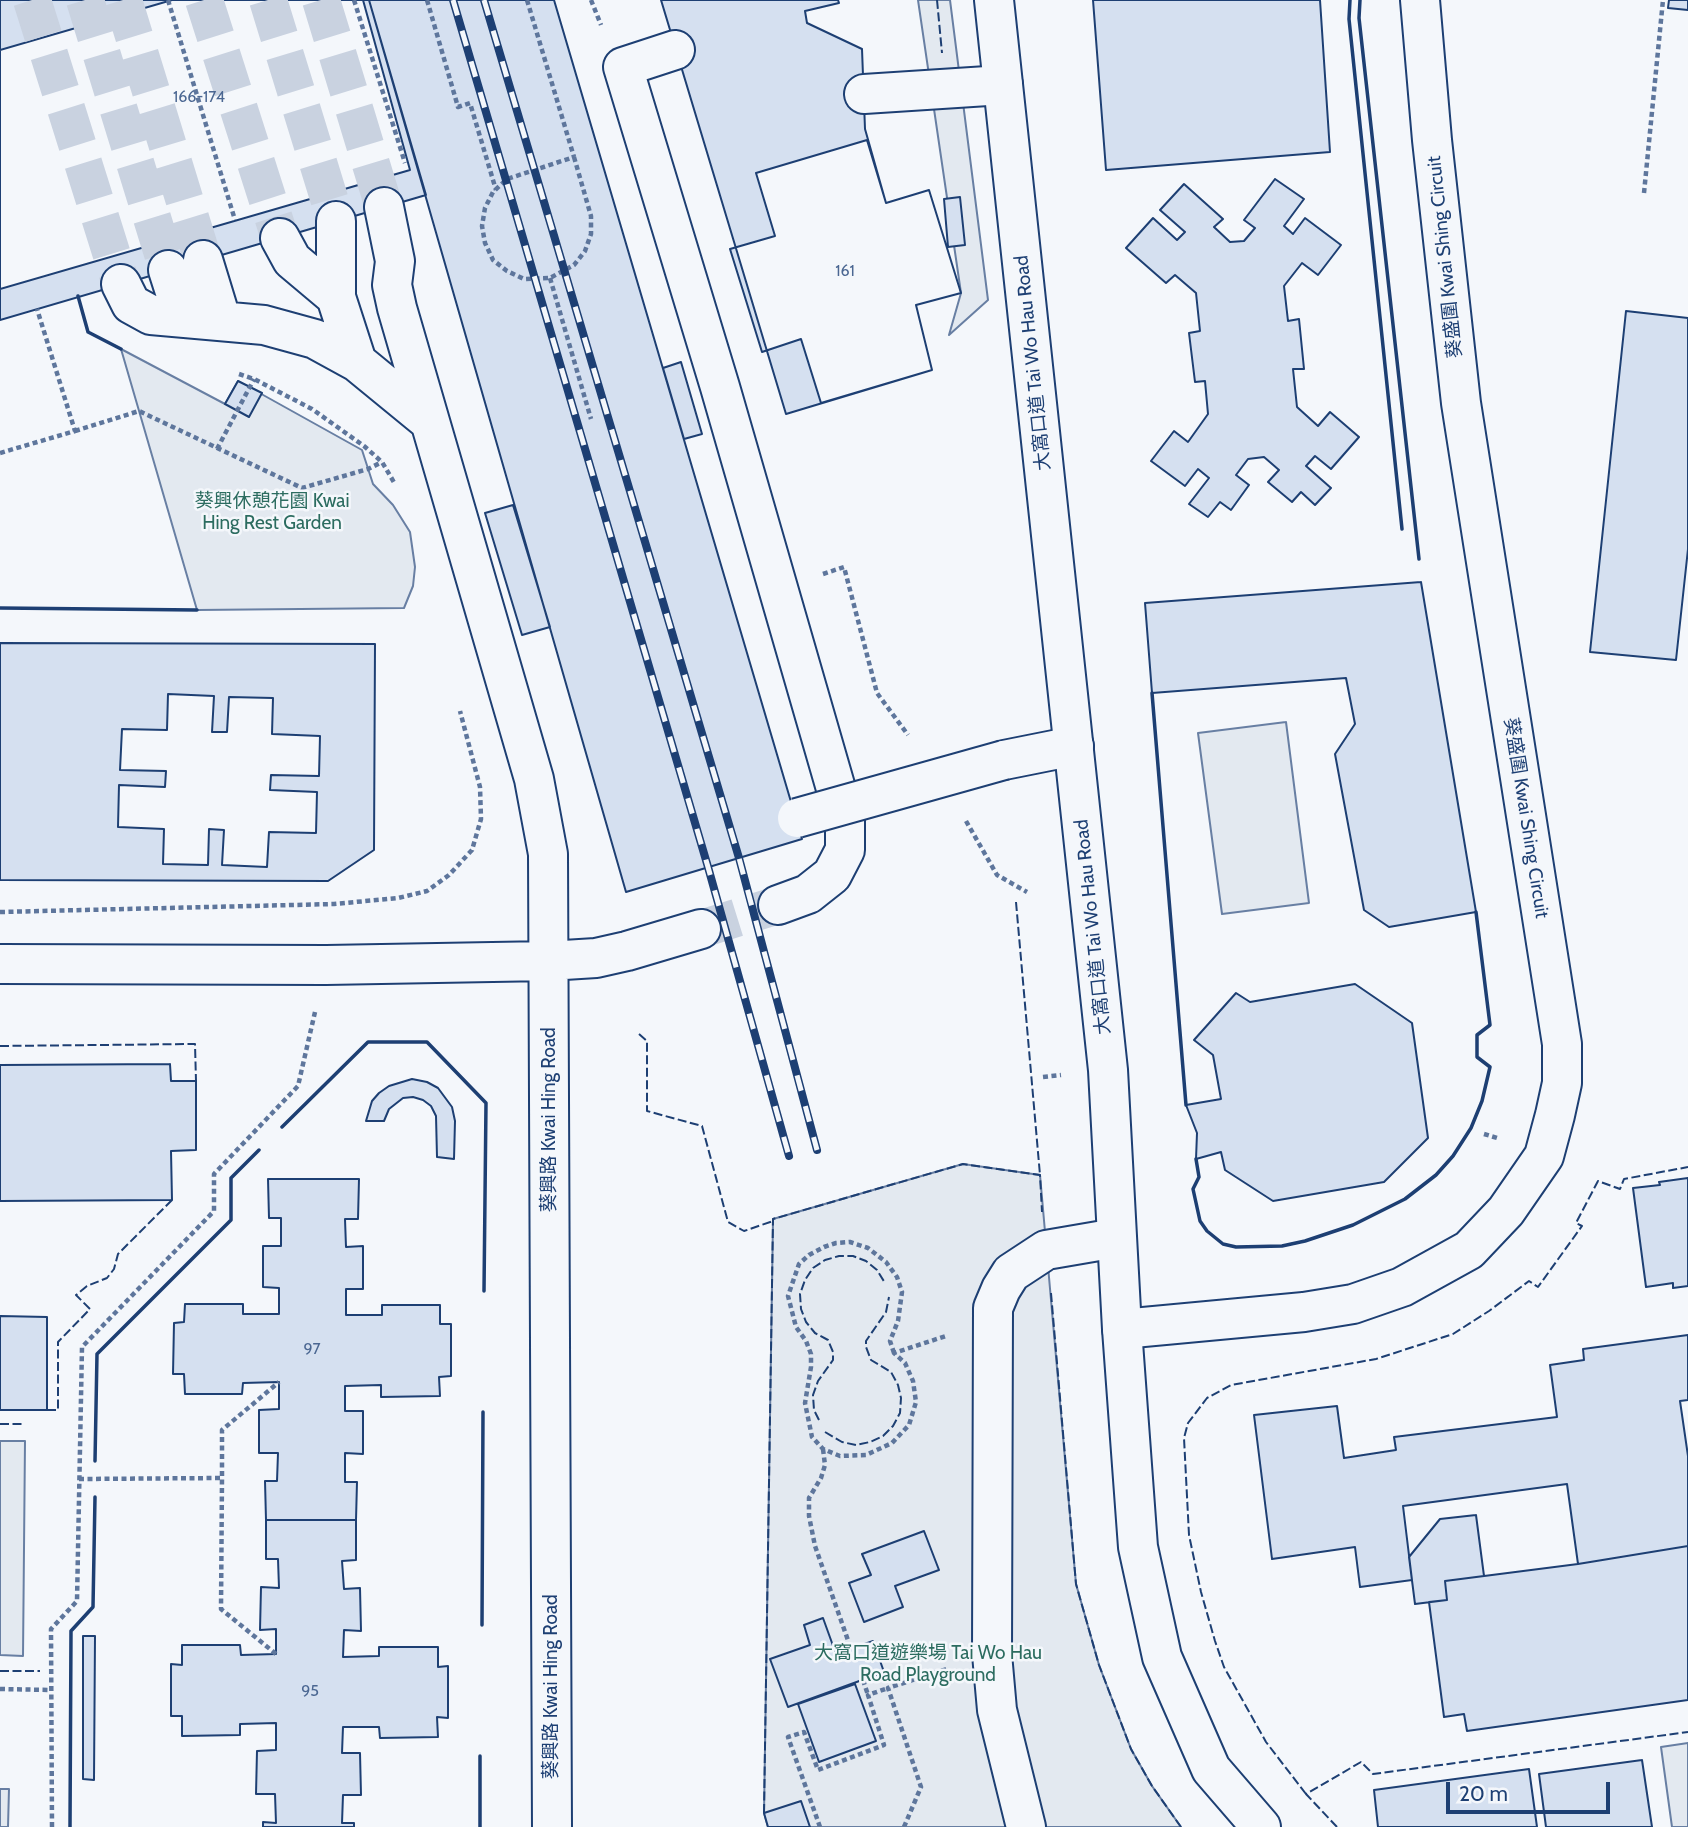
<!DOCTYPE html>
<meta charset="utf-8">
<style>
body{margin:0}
#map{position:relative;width:1688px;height:1827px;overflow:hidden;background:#f4f7fb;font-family:Cabin,sans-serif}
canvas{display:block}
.scale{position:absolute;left:1446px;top:1782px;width:164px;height:32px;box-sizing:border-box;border:4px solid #1d3f73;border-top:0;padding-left:9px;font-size:21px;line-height:24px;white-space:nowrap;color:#1d3f73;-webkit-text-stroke:5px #f4f7fb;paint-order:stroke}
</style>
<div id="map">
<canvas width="1688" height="1827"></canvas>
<div class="scale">20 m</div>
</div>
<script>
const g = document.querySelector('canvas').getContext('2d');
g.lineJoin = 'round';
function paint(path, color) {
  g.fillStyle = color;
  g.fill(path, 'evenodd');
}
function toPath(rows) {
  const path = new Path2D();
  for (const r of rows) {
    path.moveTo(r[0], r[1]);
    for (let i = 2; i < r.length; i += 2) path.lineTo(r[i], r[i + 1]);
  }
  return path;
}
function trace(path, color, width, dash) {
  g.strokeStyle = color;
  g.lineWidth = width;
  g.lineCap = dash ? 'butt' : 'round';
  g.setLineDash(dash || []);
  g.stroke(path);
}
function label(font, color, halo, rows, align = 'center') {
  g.font = font + ' Cabin,"Noto Sans TC",sans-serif';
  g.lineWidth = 5;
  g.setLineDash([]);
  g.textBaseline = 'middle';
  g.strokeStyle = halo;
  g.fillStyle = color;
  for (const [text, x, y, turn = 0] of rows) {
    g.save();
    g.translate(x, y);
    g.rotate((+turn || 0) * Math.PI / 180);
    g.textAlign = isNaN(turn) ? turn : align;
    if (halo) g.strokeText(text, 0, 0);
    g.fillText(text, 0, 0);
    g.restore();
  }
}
const green = toPath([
 [918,0,950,0,988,300,949,335,961,293,918,0],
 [121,349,225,404,238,381,362,450,373,484,393,505,410,532,415,567,413,586,404,608,197,610,121,349],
 [1286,722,1309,903,1222,914,1198,733,1286,722],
 [963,1164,1040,1175,1076,1584,1099,1665,1131,1749,1152,1786,1181,1827,768,1827,764,1813,773,1219,963,1164],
 [0,1441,25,1441,23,1656,0,1655,0,1441],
 [1688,1743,1688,1827,1672,1827,1661,1747,1688,1743],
 [0,1789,9,1789,8,1827,0,1827,0,1789]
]);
paint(green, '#e3e9f0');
trace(green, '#687fa3', 2);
const building = toPath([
 [0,0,369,0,426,195,0,320,0,0],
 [172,0,363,0,410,170,0,289,0,50,172,0],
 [369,0,554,0,802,839,626,892,369,0],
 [661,0,838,0,839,3,805,11,807,23,862,49,865,129,886,203,929,190,961,293,916,305,932,370,786,414,661,0],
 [1093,0,1320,0,1330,152,1106,170,1093,0],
 [1669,0,1688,0,1688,10,1668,8,1669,0],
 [867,140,886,203,929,190,961,293,916,305,932,370,821,403,801,339,762,352,730,249,775,236,756,173,867,140],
 [1275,179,1304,199,1284,226,1293,234,1305,218,1341,245,1318,275,1302,263,1284,286,1288,321,1299,319,1304,369,1293,369,1297,407,1318,426,1330,412,1359,437,1331,469,1315,456,1306,466,1331,488,1315,505,1301,492,1292,502,1268,482,1279,470,1264,457,1248,459,1236,475,1249,485,1231,510,1220,502,1208,517,1189,504,1209,478,1198,469,1185,486,1151,461,1174,431,1188,442,1208,414,1205,381,1195,382,1189,333,1200,331,1196,293,1175,275,1166,283,1126,248,1153,218,1177,240,1185,232,1160,210,1184,184,1223,219,1214,227,1230,242,1244,241,1255,228,1244,220,1275,179],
 [960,197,965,245,948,247,944,199,960,197],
 [1626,311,1688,318,1688,549,1676,660,1590,652,1626,311],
 [681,362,702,434,684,439,663,368,681,362],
 [238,381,262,393,249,417,225,404,238,381],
 [513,505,550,627,522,635,485,513,513,505],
 [1421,582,1476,912,1389,927,1364,910,1335,754,1355,724,1346,678,1152,693,1145,603,1421,582],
 [0,643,375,644,374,850,328,881,0,880,0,643],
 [168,694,214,696,212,732,227,732,229,697,273,698,272,734,320,736,319,776,271,775,270,790,317,792,316,833,269,832,267,867,222,865,224,830,209,829,208,865,163,864,164,829,118,827,119,785,165,787,166,771,120,770,122,729,167,730,168,694],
 [1355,984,1412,1023,1428,1138,1384,1182,1273,1201,1225,1170,1221,1152,1196,1159,1197,1133,1186,1105,1221,1099,1213,1055,1194,1040,1236,993,1250,1002,1355,984],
 [170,1064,171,1081,196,1081,196,1150,171,1151,172,1200,0,1201,0,1065,170,1064],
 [412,1079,427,1082,438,1088,452,1107,455,1121,454,1159,437,1157,436,1116,431,1106,423,1100,413,1097,403,1098,389,1109,384,1121,366,1121,372,1101,379,1093,389,1086,412,1079],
 [1688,1178,1688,1286,1673,1288,1673,1283,1646,1287,1633,1188,1660,1185,1659,1182,1688,1178],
 [268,1179,359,1179,358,1219,345,1219,346,1247,363,1246,363,1289,346,1289,346,1315,382,1315,382,1305,440,1305,440,1324,451,1324,451,1376,439,1377,440,1396,381,1397,381,1385,345,1386,345,1411,363,1411,363,1454,345,1453,345,1482,357,1482,356,1520,266,1520,265,1481,277,1481,278,1453,259,1453,259,1410,279,1409,279,1382,243,1383,242,1394,185,1394,184,1374,173,1374,174,1323,184,1322,185,1304,243,1304,243,1314,279,1314,279,1288,263,1287,263,1246,281,1246,281,1218,269,1218,268,1179],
 [0,1316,47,1317,47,1410,0,1410,0,1316],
 [1688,1335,1688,1400,1680,1401,1688,1456,1688,1546,1578,1564,1567,1484,1403,1506,1412,1580,1360,1587,1355,1547,1272,1559,1254,1415,1337,1406,1344,1458,1396,1450,1394,1437,1557,1417,1550,1365,1584,1360,1583,1349,1688,1335],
 [1476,1515,1484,1576,1445,1581,1447,1600,1415,1604,1409,1557,1440,1519,1476,1515],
 [266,1520,356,1520,356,1560,342,1561,344,1589,360,1588,361,1631,344,1630,343,1657,379,1656,379,1647,438,1647,438,1667,448,1666,448,1718,437,1717,438,1737,380,1738,379,1727,343,1727,342,1753,360,1753,361,1795,343,1795,342,1823,354,1823,354,1827,263,1827,263,1822,276,1823,275,1794,256,1794,257,1751,276,1750,276,1723,240,1724,240,1735,182,1736,182,1716,171,1716,171,1664,182,1665,182,1645,240,1645,241,1655,276,1654,276,1629,260,1630,261,1587,279,1588,278,1559,266,1559,266,1520],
 [924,1531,939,1570,895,1586,903,1607,864,1622,849,1583,871,1575,862,1554,924,1531],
 [1688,1546,1688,1700,1467,1731,1464,1714,1444,1717,1429,1602,1447,1600,1445,1581,1578,1564,1688,1546],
 [823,1618,836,1654,873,1641,884,1672,788,1707,770,1659,810,1645,804,1625,823,1618],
 [83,1636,95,1636,94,1780,83,1779,83,1636],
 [855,1684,876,1741,819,1762,798,1704,855,1684],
 [1642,1760,1652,1827,1546,1827,1539,1774,1642,1760],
 [1529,1769,1537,1827,1378,1827,1374,1790,1529,1769],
 [801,1801,810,1827,768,1827,764,1813,801,1801]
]);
paint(building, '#d5e0f0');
trace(building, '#1d3f73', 2);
trace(toPath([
 [32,0,121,284],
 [85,0,168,270],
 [123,0,203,260],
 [204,0,280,238],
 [268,0,336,221],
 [321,0,384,207],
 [701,929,778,905]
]), '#c9d2e0', 38, [38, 19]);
const minor = toPath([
 [675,50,623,67,720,387,845,820,845,850,832,875,808,894,778,905],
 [864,94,1003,85],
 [384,207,395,261,392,285,397,308,534,779,548,854,552,1827],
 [336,221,336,297,357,362],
 [280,238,292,260,336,297],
 [203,260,221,319],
 [168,270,183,317],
 [121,284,131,304,151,315,264,325,315,339,357,362,429,421],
 [1004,760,1074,746],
 [0,964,326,965,548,961,596,958,627,951,701,929],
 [1122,1329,1304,1312,1353,1304,1402,1287,1469,1250,1506,1211,1544,1156,1555,1115,1562,1083,1562,1044,1461,403,1432,140,1420,0],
 [1026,1827,997,1710,992,1654,993,1308,1001,1289,1011,1273,1046,1250,1116,1238]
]);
const major = toPath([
 [994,0,1108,1070,1122,1329,1138,1547,1162,1657,1211,1769,1261,1827]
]);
trace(minor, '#1d3f73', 42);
trace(major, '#1d3f73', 42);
trace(toPath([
 [168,0,235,220],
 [354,0,405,163],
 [427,0,458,107,470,103,496,190],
 [527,0,574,157],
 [591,0,601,25],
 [574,157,591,216,591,234,585,251,574,265,550,278,524,279,507,271,493,260,485,243,482,226,485,208,493,192,507,179,574,157],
 [1644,193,1663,0],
 [550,278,591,419],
 [239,374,254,379,312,409,364,446,382,462,395,484],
 [75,431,139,411,302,488,368,469,382,462],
 [217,449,254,379],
 [0,453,75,431,37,309],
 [823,574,844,567,877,693,908,735],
 [966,821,997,875,1027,892],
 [0,912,334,904,398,898,427,891,449,875,472,850,481,819,480,787,460,711],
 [1043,1077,1061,1075],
 [1484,1134,1497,1138],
 [894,1353,890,1341,898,1321,902,1292,897,1277,886,1262,868,1248,850,1242,836,1243,824,1247,809,1255,799,1264,788,1296,796,1327,806,1341,811,1354,811,1367,805,1403,812,1437,823,1449,840,1456,866,1455,892,1443,909,1425,916,1402,913,1381,905,1363,894,1353,946,1336],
 [823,1449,825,1465,821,1478,809,1498,809,1516,815,1546,851,1649],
 [79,1479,222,1478],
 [276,1654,221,1609,222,1478,222,1430,279,1382],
 [863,1680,868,1695],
 [0,1689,51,1690],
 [52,1827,51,1629,77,1601,82,1347,214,1211,214,1174,298,1086,315,1012],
 [820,1827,788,1737,804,1732,818,1770,884,1745,868,1695,888,1688],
 [904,1827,921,1787,888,1688,947,1669]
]), '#5e769c', 4.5, [5, 3.5]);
trace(minor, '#f4f7fb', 38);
trace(major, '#f4f7fb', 38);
const rail = toPath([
 [453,0,708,867,789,1156],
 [484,0,739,858,817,1150]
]);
trace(rail, '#1d3f73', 8);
trace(rail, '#f4f7fb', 5, [16]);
const minorBridge = toPath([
 [797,818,1004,760]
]);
trace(minorBridge, '#1d3f73', 42, []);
trace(minorBridge, '#f4f7fb', 38);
trace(toPath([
 [937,0,942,53],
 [1016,902,1040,1175],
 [639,1034,647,1041,647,1111,702,1126,728,1222,744,1231,773,1221],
 [0,1046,195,1044,196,1081],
 [1051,1293,1076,1584,1099,1665,1131,1749,1152,1786,1181,1827],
 [47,1410,58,1410,58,1342,90,1309,76,1295,87,1286,107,1278,114,1269,118,1254,172,1200],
 [819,1420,814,1410,813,1395,818,1381,833,1360,833,1352,828,1340,815,1333,806,1322,801,1309,800,1294,805,1280,813,1268,825,1260,839,1256,853,1256,866,1261,877,1270,885,1283],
 [0,1424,22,1424],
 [825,1432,842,1442,856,1445,870,1442,883,1436,893,1426,900,1413,901,1398,898,1385,891,1372,871,1360,866,1347,866,1341,886,1312,889,1297],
 [0,1671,40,1671],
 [1306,1794,1266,1742,1224,1667,1215,1641,1201,1592,1189,1535,1184,1438,1188,1423,1207,1398,1231,1385,1376,1359,1453,1334,1489,1311,1529,1281,1538,1287,1582,1226,1576,1223,1598,1181,1620,1189,1624,1179,1688,1167],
 [764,1813,773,1219,963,1164,1040,1175,1042,1212],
 [1337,1827,1306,1794,1361,1762,1373,1774,1688,1732]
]), '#1d3f73', 2, [9, 3.5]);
trace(toPath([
 [1350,0,1349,19,1402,529],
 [1360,0,1359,18,1419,559],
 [78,296,88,332,121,349],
 [0,608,197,610],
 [1152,693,1186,1105],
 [282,1127,368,1042,427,1042,486,1103,484,1291],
 [1196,1159,1199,1177,1193,1189,1200,1221,1207,1231,1223,1244,1236,1247,1282,1246,1305,1241,1353,1225,1405,1199,1436,1175,1453,1156,1471,1128,1482,1101,1490,1067,1477,1057,1477,1035,1490,1025,1476,912],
 [95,1461,97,1354,231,1220,231,1178,259,1150],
 [482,1625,483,1412],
 [70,1827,71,1631,93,1607,95,1497],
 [480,1827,480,1756]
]), '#1d3f73', 3.5);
label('16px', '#4b6792', null, [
 ["166-174",199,97],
 ["161",845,271],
 ["97",312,1349],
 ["95",310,1691]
]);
label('19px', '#1d3f73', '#f4f7fb', [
 ["葵盛圍 Kwai Shing Circuit",1445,257,-96],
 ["大窩口道 Tai Wo Hau Road",1033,363,-96],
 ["葵盛圍 Kwai Shing Circuit",1526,818,81],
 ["大窩口道 Tai Wo Hau Road",1093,927,-96],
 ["葵興路 Kwai Hing Road",549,1120,-90],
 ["葵興路 Kwai Hing Road",551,1687,-90]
]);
label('19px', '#2c6c60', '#f4f7fb', [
 ["葵興休憩花園 Kwai",272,501],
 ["Hing Rest Garden",272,523],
 ["大窩口道遊樂場 Tai Wo Hau",928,1653],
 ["Road Playground",928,1675]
]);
</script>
